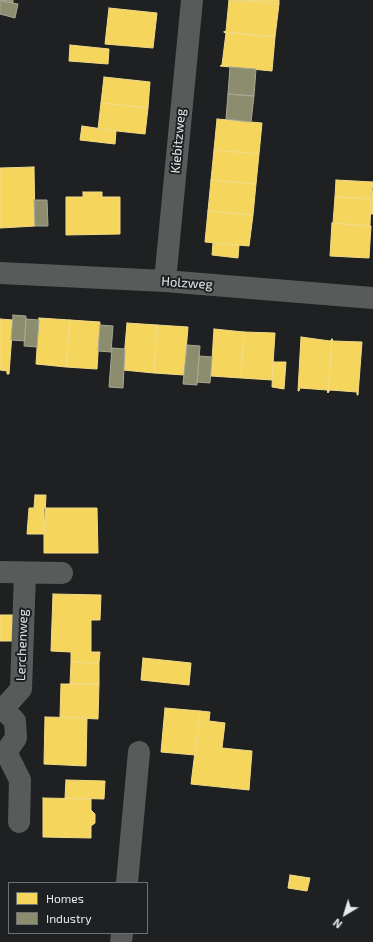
<!DOCTYPE html>
<style>
body{margin:0}
#map{position:relative;width:373px;height:942px;overflow:hidden;background:#1e2022;font-family:"Exo 2",sans-serif}
canvas{display:block}
.legend{position:absolute;left:8px;top:882px;width:140px;height:52px;box-sizing:border-box;background:#1d2123;border:1px solid #6e7173;margin:0;padding:5px 7px;list-style:none;font-size:12px;color:#e7eaeb}
.legend li{display:flex;align-items:center;gap:8px;height:20px}
.legend b{width:20px;border:1px solid #6e7173}
.north{position:absolute;left:325px;top:894px;width:40px;height:40px;-webkit-text-stroke:3px #1d2123;paint-order:stroke;rotate:218deg;font-size:11px;font-weight:700;line-height:16px;text-align:center;color:#e7eaeb}
.north::after{content:'';display:block;margin:auto;width:14px;height:18px;background:#e7eaeb;clip-path:polygon(50% 0,100% 100%,50% 72%,0 100%)}
</style>
<div id="map">
<canvas width="373" height="942"></canvas>
<ul class="legend">
<li><b style="height:11px;background:#f6d55c"></b>Homes</li>
<li><b style="height:11px;background:#8c8c6e"></b>Industry</li>
</ul>
<div class="north">N</div>
</div>
<script>
const g = document.querySelector('canvas').getContext('2d');
g.lineJoin = 'round';
function paint(path, color) {
  g.fillStyle = color;
  g.fill(path, 'evenodd');
}
function toPath(rows) {
  const path = new Path2D();
  for (const r of rows) {
    path.moveTo(r[0], r[1]);
    for (let i = 2; i < r.length; i += 2) path.lineTo(r[i], r[i + 1]);
  }
  return path;
}
function trace(path, color, width, dash) {
  g.strokeStyle = color;
  g.lineWidth = width;
  g.lineCap = dash ? 'butt' : 'round';
  g.setLineDash(dash || []);
  g.stroke(path);
}
function label(font, color, halo, rows, align = 'center') {
  g.font = font + ' "Exo 2",sans-serif';
  g.lineWidth = 4;
  g.setLineDash([]);
  g.textBaseline = 'middle';
  g.strokeStyle = halo;
  g.fillStyle = color;
  for (const [text, x, y, turn = 0] of rows) {
    g.save();
    g.translate(x, y);
    g.rotate((+turn || 0) * Math.PI / 180);
    g.textAlign = isNaN(turn) ? turn : align;
    if (halo) g.strokeText(text, 0, 0);
    g.fillText(text, 0, 0);
    g.restore();
  }
}
const homes = toPath([
 [229,0,279,4,275,37,224,32,226,31,229,0],
 [238,0,279,0,279,4,238,0],
 [109,8,157,13,153,48,105,44,109,8],
 [224,32,275,37,272,71,220,66,222,65,226,33,224,32],
 [70,45,109,49,108,64,69,61,70,45],
 [104,77,150,82,148,108,101,103,104,77],
 [101,103,148,108,145,134,98,129,101,103],
 [217,119,262,123,259,154,214,150,217,119],
 [82,126,116,131,115,144,80,140,82,126],
 [214,150,259,154,256,184,211,180,214,150],
 [34,167,35,226,0,228,0,168,34,167],
 [211,180,256,184,253,215,208,211,211,180],
 [336,180,373,182,371,199,335,197,336,180],
 [371,191,373,191,373,214,370,214,371,191],
 [83,192,102,192,102,197,120,197,120,234,66,235,66,197,83,197,83,192],
 [335,197,371,199,370,226,333,223,335,197],
 [208,211,253,215,249,246,205,242,208,211],
 [332,223,371,226,369,258,330,256,332,223],
 [213,243,239,245,238,258,212,255,213,243],
 [39,318,70,320,66,367,36,364,39,318],
 [0,319,13,320,9,374,7,374,7,371,0,370,0,319],
 [70,320,100,322,97,369,66,367,70,320],
 [127,323,157,325,154,373,123,370,127,323],
 [157,325,188,327,184,375,154,373,157,325],
 [214,329,244,332,241,378,211,376,214,329],
 [244,332,275,333,272,380,241,378,244,332],
 [301,337,330,341,332,339,328,393,327,390,300,388,299,391,298,391,301,337],
 [332,339,333,341,362,342,358,395,357,395,357,392,330,390,328,393,332,339],
 [273,362,286,362,284,389,272,387,273,362],
 [35,495,46,495,44,534,27,534,29,508,34,508,35,495],
 [44,508,97,508,98,553,44,553,44,508],
 [53,594,101,595,100,620,91,620,91,652,100,652,99,663,71,662,71,652,51,651,53,594],
 [0,615,13,615,13,641,0,641,0,615],
 [143,658,191,663,189,685,141,680,143,658],
 [71,662,99,663,99,684,70,684,71,662],
 [61,684,99,684,98,719,60,717,61,684],
 [165,708,200,711,195,755,161,752,165,708],
 [200,711,210,712,209,721,225,723,222,748,252,751,249,790,191,784,200,711],
 [45,717,87,718,86,766,44,764,45,717],
 [66,780,105,781,104,799,65,798,66,780],
 [43,798,91,799,91,810,95,814,95,823,91,826,91,838,43,837,43,798],
 [290,875,310,878,307,891,288,888,290,875]
]);
paint(homes, '#f6d55c');
trace(homes, '#f2db87', 1);
const industry = toPath([
 [0,0,13,0,13,3,0,0],
 [0,1,18,4,15,18,0,14,0,1],
 [230,67,256,69,254,96,228,94,230,67],
 [228,94,254,96,251,122,226,119,228,94],
 [34,200,47,200,48,226,35,226,34,200],
 [13,315,26,316,25,341,11,340,13,315],
 [26,319,39,320,37,347,24,346,26,319],
 [100,325,113,326,111,352,98,351,100,325],
 [187,345,200,346,197,385,183,384,187,345],
 [112,348,125,349,123,388,109,387,112,348],
 [199,356,212,357,210,383,197,382,199,356]
]);
paint(industry, '#8c8c6e');
trace(industry, '#a7a894', 1);
trace(toPath([
 [0,273,165,281,373,298],
 [165,281,192,0],
 [0,572,62,573],
 [0,709,3,709,15,721,16,738,6,752,0,753],
 [3,709,21,689,25,573],
 [6,752,20,780,19,822],
 [127,883,139,752],
 [121,942,122,933]
]), '#595b5b', 22);
label('13px', '#e7eaeb', '#1d2123', [
 ["Kiebitzweg",178,141,-85],
 ["Holzweg",187,283,4],
 ["Lerchenweg",22,645,-88]
]);
</script>
